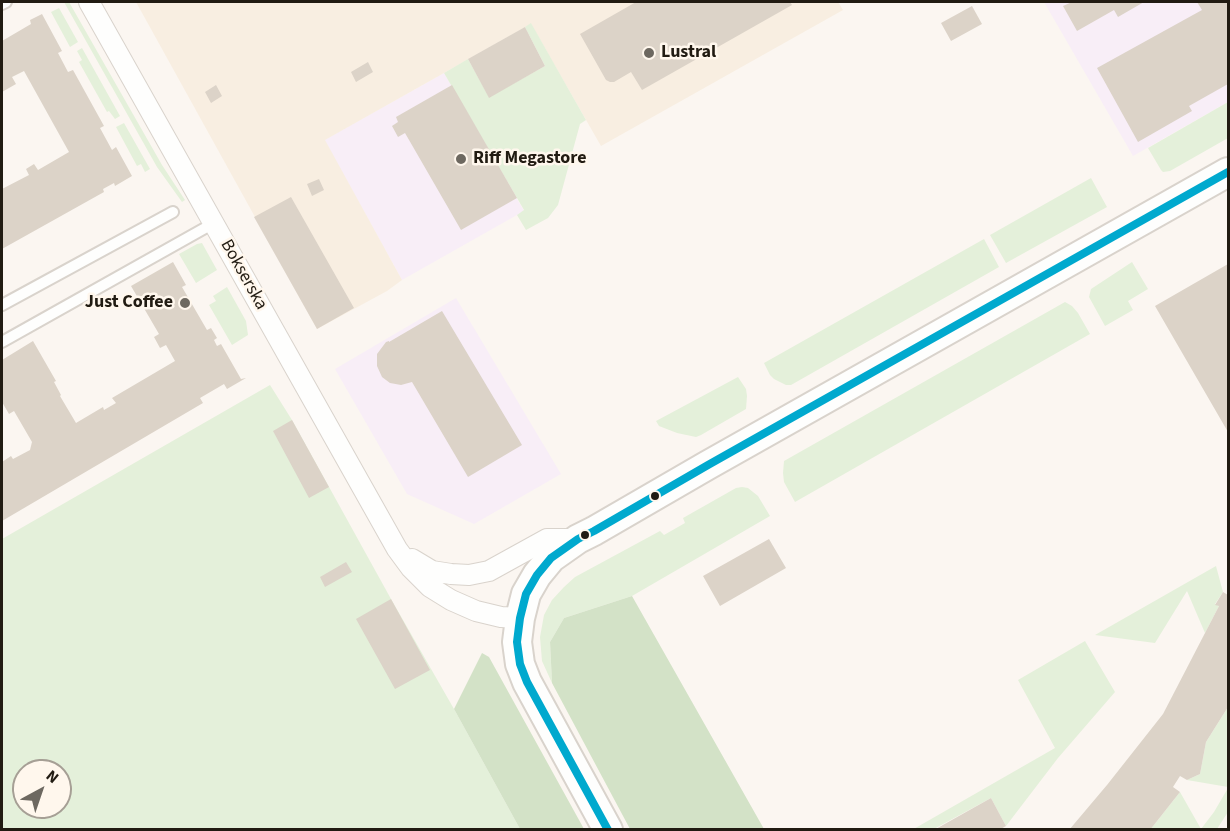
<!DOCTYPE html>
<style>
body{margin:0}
#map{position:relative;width:1230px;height:831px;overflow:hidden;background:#fbf6f1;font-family:"Source Sans 3",sans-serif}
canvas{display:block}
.frame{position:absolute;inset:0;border:3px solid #211b12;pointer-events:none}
.north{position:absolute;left:12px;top:759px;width:60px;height:60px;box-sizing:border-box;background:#fff7ed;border:2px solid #a69f95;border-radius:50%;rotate:40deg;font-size:16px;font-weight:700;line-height:24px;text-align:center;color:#211b12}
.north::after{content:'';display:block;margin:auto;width:21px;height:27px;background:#6d6860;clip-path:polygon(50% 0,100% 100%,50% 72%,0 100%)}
</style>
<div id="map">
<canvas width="1230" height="831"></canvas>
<div class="frame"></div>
<div class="north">N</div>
</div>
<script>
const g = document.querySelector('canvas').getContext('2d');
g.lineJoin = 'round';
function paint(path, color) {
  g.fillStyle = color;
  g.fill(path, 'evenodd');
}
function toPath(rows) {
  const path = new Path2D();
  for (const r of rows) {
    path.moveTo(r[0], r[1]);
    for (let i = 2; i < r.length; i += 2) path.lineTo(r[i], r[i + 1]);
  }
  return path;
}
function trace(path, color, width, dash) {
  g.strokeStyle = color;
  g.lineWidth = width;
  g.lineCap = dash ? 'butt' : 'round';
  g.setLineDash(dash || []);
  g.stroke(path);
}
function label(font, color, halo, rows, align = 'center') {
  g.font = font + ' "Source Sans 3",sans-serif';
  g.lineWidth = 5;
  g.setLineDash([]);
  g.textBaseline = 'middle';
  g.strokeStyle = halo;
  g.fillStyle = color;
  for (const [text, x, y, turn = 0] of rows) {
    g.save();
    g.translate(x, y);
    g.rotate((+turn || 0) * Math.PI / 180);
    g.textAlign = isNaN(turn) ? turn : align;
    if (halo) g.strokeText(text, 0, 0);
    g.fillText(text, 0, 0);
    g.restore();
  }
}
paint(toPath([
 [1044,2,1228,2,1228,102,1133,156],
 [444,73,524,211,402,280,324,140],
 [456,298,561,474,474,524,407,494,335,369]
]), '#f8eef7');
paint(toPath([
 [136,2,838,2,843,10,601,146,531,24,325,140,402,280,387,291,317,329]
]), '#f8eee1');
paint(toPath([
 [64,2,69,2,162,165,185,200,182,202,157,167],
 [59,8,78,42,70,47,51,12],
 [531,23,586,120,580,124,558,205,548,218,526,230,517,215,524,210,444,73,468,59,489,97,545,66,525,27],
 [82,48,120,116,115,119,109,111,107,112,79,62,82,60,77,51],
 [1228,102,1228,138,1170,171,1163,172,1161,170,1148,148],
 [124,123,150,169,145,172,141,164,137,166,116,127],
 [1091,178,1107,207,1006,263,990,235],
 [984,239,999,267,791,385,786,385,774,379,770,375,764,363],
 [202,243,217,270,196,283,179,254,197,244],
 [1132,262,1148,289,1128,301,1133,310,1105,326,1089,297,1091,289],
 [227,287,246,321,248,335,232,345,209,305,216,301,213,296],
 [1065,302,1072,306,1078,313,1090,334,795,502,784,482,783,473,784,461],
 [738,377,746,389,747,396,746,409,701,435,696,437,677,433,659,426,656,421],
 [270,385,292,420,391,599,454,709,520,829,2,829,2,539],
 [24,771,60,771,60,807,24,807],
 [742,487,748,488,758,496,770,516,632,596,564,618,550,642,552,683,542,661,540,637,544,615,552,600,564,587,575,577,660,531,664,535,685,523,683,518,736,488],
 [1216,566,1223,592,1215,604,1219,606,1205,633,1187,591,1155,643,1095,635],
 [1085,641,1115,692,1058,758,1006,826,991,798,934,829,912,830,1055,748,1018,680],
 [1228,707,1228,787,1187,780,1200,774,1206,742],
 [1228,788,1228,812,1217,829,1150,830,1180,792,1201,829,1214,812]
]), '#e4f0da');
paint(toPath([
 [632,596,764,829,630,829,552,683,550,642,564,618],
 [482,653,489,657,584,829,520,829,454,709]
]), '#d3e2c7');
paint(toPath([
 [636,2,790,2,792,5,642,90,631,72,614,82,610,82,606,80,580,34],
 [1072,2,1144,2,1118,17,1114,10,1077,31,1063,6],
 [1197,2,1228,2,1228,84,1189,106,1192,111,1138,142,1097,68,1202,10],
 [972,6,982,24,951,41,941,23],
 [42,14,62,51,58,53,68,72,73,70,104,126,100,128,112,150,116,147,132,176,115,186,114,183,103,189,104,192,2,249,2,189,29,175,26,169,34,164,38,170,69,152,24,71,12,77,16,84,2,92,2,41,31,24,30,20],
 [525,27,545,66,489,98,468,59],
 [368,62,373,72,356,82,351,72],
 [216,85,222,96,211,103,205,92],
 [452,85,517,198,461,230,405,133,398,137,392,126,398,122,396,117],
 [319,179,324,190,312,196,307,184],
 [291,197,354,308,317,329,254,217],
 [173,262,186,285,182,287,207,330,211,328,217,338,214,340,217,346,221,344,241,379,246,378,227,389,224,384,200,398,203,403,2,521,2,462,11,456,13,459,30,450,32,442,14,411,9,414,2,402,2,360,33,341,56,381,54,382,61,395,60,396,76,423,103,407,104,410,116,403,112,398,175,361,166,345,160,348,154,337,159,334,131,286],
 [1228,264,1228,432,1155,306],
 [442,311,522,445,468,477,412,382,401,385,390,383,382,377,377,366,377,354,386,342,389,341,389,342],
 [292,420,329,487,309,498,273,431],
 [769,539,786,568,720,606,703,576],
 [346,562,352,572,325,587,320,577],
 [1223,592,1228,595,1228,707,1206,742,1200,774,1187,780,1180,776,1173,787,1180,792,1150,830,1069,830,1107,785,1163,714,1219,606,1215,605],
 [391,599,430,670,395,689,356,619],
 [991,798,1006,826,999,830,934,830]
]), '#dcd3c8');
const lane = toPath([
 [2,4,6,2],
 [2,305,173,212],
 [2,342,214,223]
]);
const street = toPath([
 [89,2,397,549,411,568,430,587,451,600,476,611,501,617,520,618],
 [412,559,432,571,451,574,469,575,489,571,547,539,578,539]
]);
const secondary = toPath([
 [608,830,527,682,520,664,517,642,520,618,526,594,537,575,551,558,578,539,594,531,708,465,1228,172]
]);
trace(lane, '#d9d3cc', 14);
trace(street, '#d9d3cc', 22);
trace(secondary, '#d9d3cc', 32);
trace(lane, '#fefefd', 10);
trace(street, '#fefefd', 20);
trace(secondary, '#fefefd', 28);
trace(toPath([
 [608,830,527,682,520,664,517,642,520,618,526,594,537,575,551,558,578,539,594,531,708,465,1228,172]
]), '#00a9ce', 8);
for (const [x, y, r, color] of [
 [649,53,6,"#6d6860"],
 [461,159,6,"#6d6860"],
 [185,303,6,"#6d6860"],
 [655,496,5,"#211b12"],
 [585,535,5,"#211b12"]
]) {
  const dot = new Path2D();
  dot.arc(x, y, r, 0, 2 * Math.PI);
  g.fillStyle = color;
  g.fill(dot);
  trace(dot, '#fff7ed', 2);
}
label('bold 18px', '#211b12', '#fff7ed', [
 ["Lustral",661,53],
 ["Riff Megastore",473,159],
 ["Just Coffee",173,303,"right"]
], 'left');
label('18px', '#211b12', '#fff7ed', [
 ["Bokserska",243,275,61]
]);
</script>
